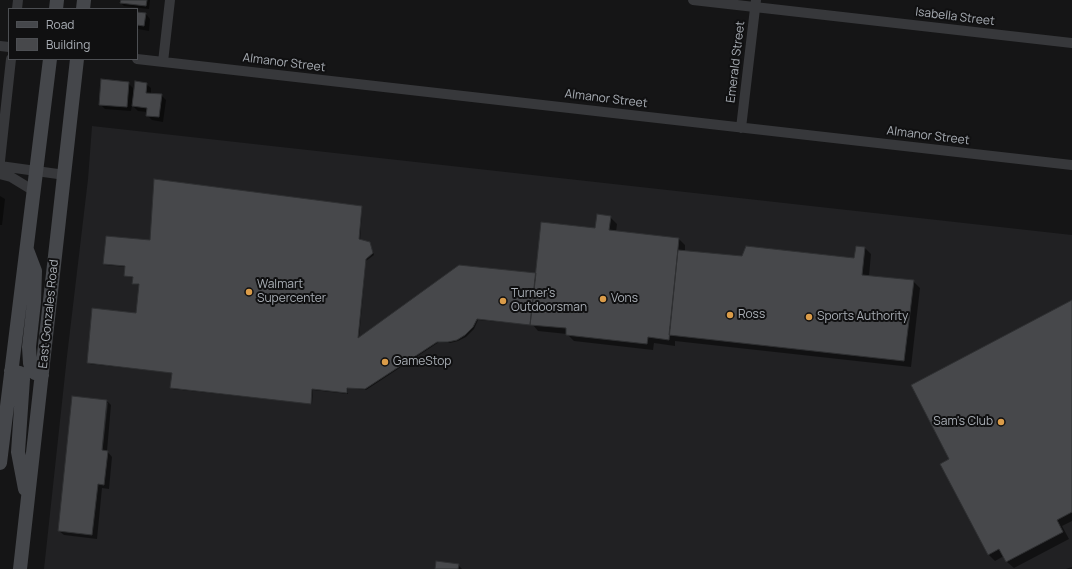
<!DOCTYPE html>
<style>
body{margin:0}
#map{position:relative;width:1072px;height:569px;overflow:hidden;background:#151516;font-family:Manrope,sans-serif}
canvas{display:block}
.legend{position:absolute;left:8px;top:8px;width:130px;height:52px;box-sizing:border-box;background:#101011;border:1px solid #4d4f53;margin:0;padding:5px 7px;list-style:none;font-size:12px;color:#a9aeb5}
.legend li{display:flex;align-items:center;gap:8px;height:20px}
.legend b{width:20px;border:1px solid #4d4f53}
</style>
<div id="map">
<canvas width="1072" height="569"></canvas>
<ul class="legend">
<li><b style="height:5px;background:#45474b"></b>Road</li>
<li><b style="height:11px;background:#47484b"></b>Building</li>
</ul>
</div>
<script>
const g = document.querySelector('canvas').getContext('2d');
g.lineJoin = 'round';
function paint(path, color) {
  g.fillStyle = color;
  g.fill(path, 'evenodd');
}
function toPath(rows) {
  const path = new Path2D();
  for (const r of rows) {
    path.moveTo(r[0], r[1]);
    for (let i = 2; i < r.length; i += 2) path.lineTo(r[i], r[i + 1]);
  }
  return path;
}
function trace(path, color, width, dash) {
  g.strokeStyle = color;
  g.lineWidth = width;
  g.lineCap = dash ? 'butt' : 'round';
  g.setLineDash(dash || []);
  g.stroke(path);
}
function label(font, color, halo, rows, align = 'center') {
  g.font = font + ' Manrope,sans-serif';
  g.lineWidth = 4;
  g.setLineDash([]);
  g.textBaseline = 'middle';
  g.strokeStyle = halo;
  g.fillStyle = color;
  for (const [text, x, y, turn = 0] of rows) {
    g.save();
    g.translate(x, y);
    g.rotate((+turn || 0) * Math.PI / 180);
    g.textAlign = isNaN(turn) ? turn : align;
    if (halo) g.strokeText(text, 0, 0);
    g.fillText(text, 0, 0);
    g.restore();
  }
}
paint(toPath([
 [92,126,1072,235,1072,567,1066,569,44,569,67,356,88,179]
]), '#212123');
paint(toPath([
 [122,0,150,0,149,9,124,6,121,3],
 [137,13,146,14,150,19,149,31,138,29,137,38],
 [128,83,133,88,133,92,135,93,146,84,151,88,151,94,161,95,166,100,163,122,152,120,147,115,147,112,138,111,132,105,131,111,105,109,100,104],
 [0,196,5,199,2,225,0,225],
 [361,207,362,209,360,241,370,243,374,255,366,261,359,338,537,274,596,229,610,217,617,224,616,232,679,239,685,245,685,251,743,258,855,259,865,248,871,254,869,276,913,281,920,288,911,367,675,341,675,346,654,343,653,350,574,341,567,334,538,331,533,325,478,320,474,329,466,337,458,341,450,343,439,342,366,390,348,388,348,394,313,390,312,404,172,389,171,388,173,373,89,364,88,363,136,314,140,285,133,283,134,278,125,276,126,267,105,265,104,263,151,241],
 [1072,301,1072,521,1062,526,1069,539,1014,568,1007,562,1004,556,995,561,988,554,951,459],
 [107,401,111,405,107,451,112,457,109,489,102,488,97,539,64,535,59,531],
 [106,403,108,403,102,455,100,455],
 [458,565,462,569,436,569]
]), '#0007');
const building = toPath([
 [121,0,147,0,146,6,120,3,121,0],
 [137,12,146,13,144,26,137,25,137,12],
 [101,79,129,82,127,107,99,105,101,79],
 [135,81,147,83,146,93,162,94,159,117,146,116,147,108,132,106,135,81],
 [154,179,362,206,359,239,370,242,373,253,366,259,358,338,459,265,536,273,530,325,477,319,473,327,465,335,457,340,448,342,437,342,365,389,347,388,347,393,312,389,311,404,170,388,172,373,87,363,92,308,136,313,139,284,132,284,133,277,124,276,125,266,103,264,106,236,150,240,154,179],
 [597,214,611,216,609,230,679,238,669,340,648,337,647,344,566,335,566,328,530,325,541,222,595,228,597,214],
 [746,246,854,258,856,246,865,247,862,275,914,280,904,361,669,335,678,250,742,256,746,246],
 [1072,300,1072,512,1057,520,1063,532,1006,562,999,549,988,555,940,464,949,459,911,385,1072,300],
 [72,396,107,400,102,450,108,451,104,485,98,484,92,535,58,531,72,396],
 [436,561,459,564,458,569,435,569,436,561]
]);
paint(building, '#47484b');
trace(building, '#2f3032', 1);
trace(toPath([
 [693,0,1072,43],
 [17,9,18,0],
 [0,46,9,47],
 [137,59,1072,165],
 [163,62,170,0],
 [741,128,756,0],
 [0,161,11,59],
 [0,166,65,175],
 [0,174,11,177,34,191]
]), '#37383b', 10);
trace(toPath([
 [56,9,57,0],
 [83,9,84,0],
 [27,250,35,271,34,302,29,347,30,363,32,370,35,373,42,375],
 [11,371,20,373,23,379,18,452,25,489],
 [0,463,50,59],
 [20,569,77,59]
]), '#45474b', 14);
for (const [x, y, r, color] of [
 [249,292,4,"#db9c49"],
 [603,299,4,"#db9c49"],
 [503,301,4,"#db9c49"],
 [730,315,4,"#db9c49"],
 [809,317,4,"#db9c49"],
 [385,362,4,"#db9c49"],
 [1001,422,4,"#db9c49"]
]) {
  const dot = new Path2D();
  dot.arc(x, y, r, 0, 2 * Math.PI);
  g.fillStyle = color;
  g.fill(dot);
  trace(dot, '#101011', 1.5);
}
label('12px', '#a9aeb5', '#101011', [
 ["Isabella Street",955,17,7],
 ["Emerald Street",736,62,-83],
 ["Almanor Street",284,63,7],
 ["Almanor Street",606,99,7],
 ["Almanor Street",928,136,7],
 ["East Gonzales Road",49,314,-84]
]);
label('12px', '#a9aeb5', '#101011', [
 ["Walmart",257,285],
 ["Supercenter",257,299],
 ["Turner's",511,294],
 ["Outdoorsman",511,308],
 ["Vons",611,299],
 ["Ross",738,315],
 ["Sports Authority",817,317],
 ["GameStop",393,362],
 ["Sam's Club",993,422,"right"]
], 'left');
</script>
